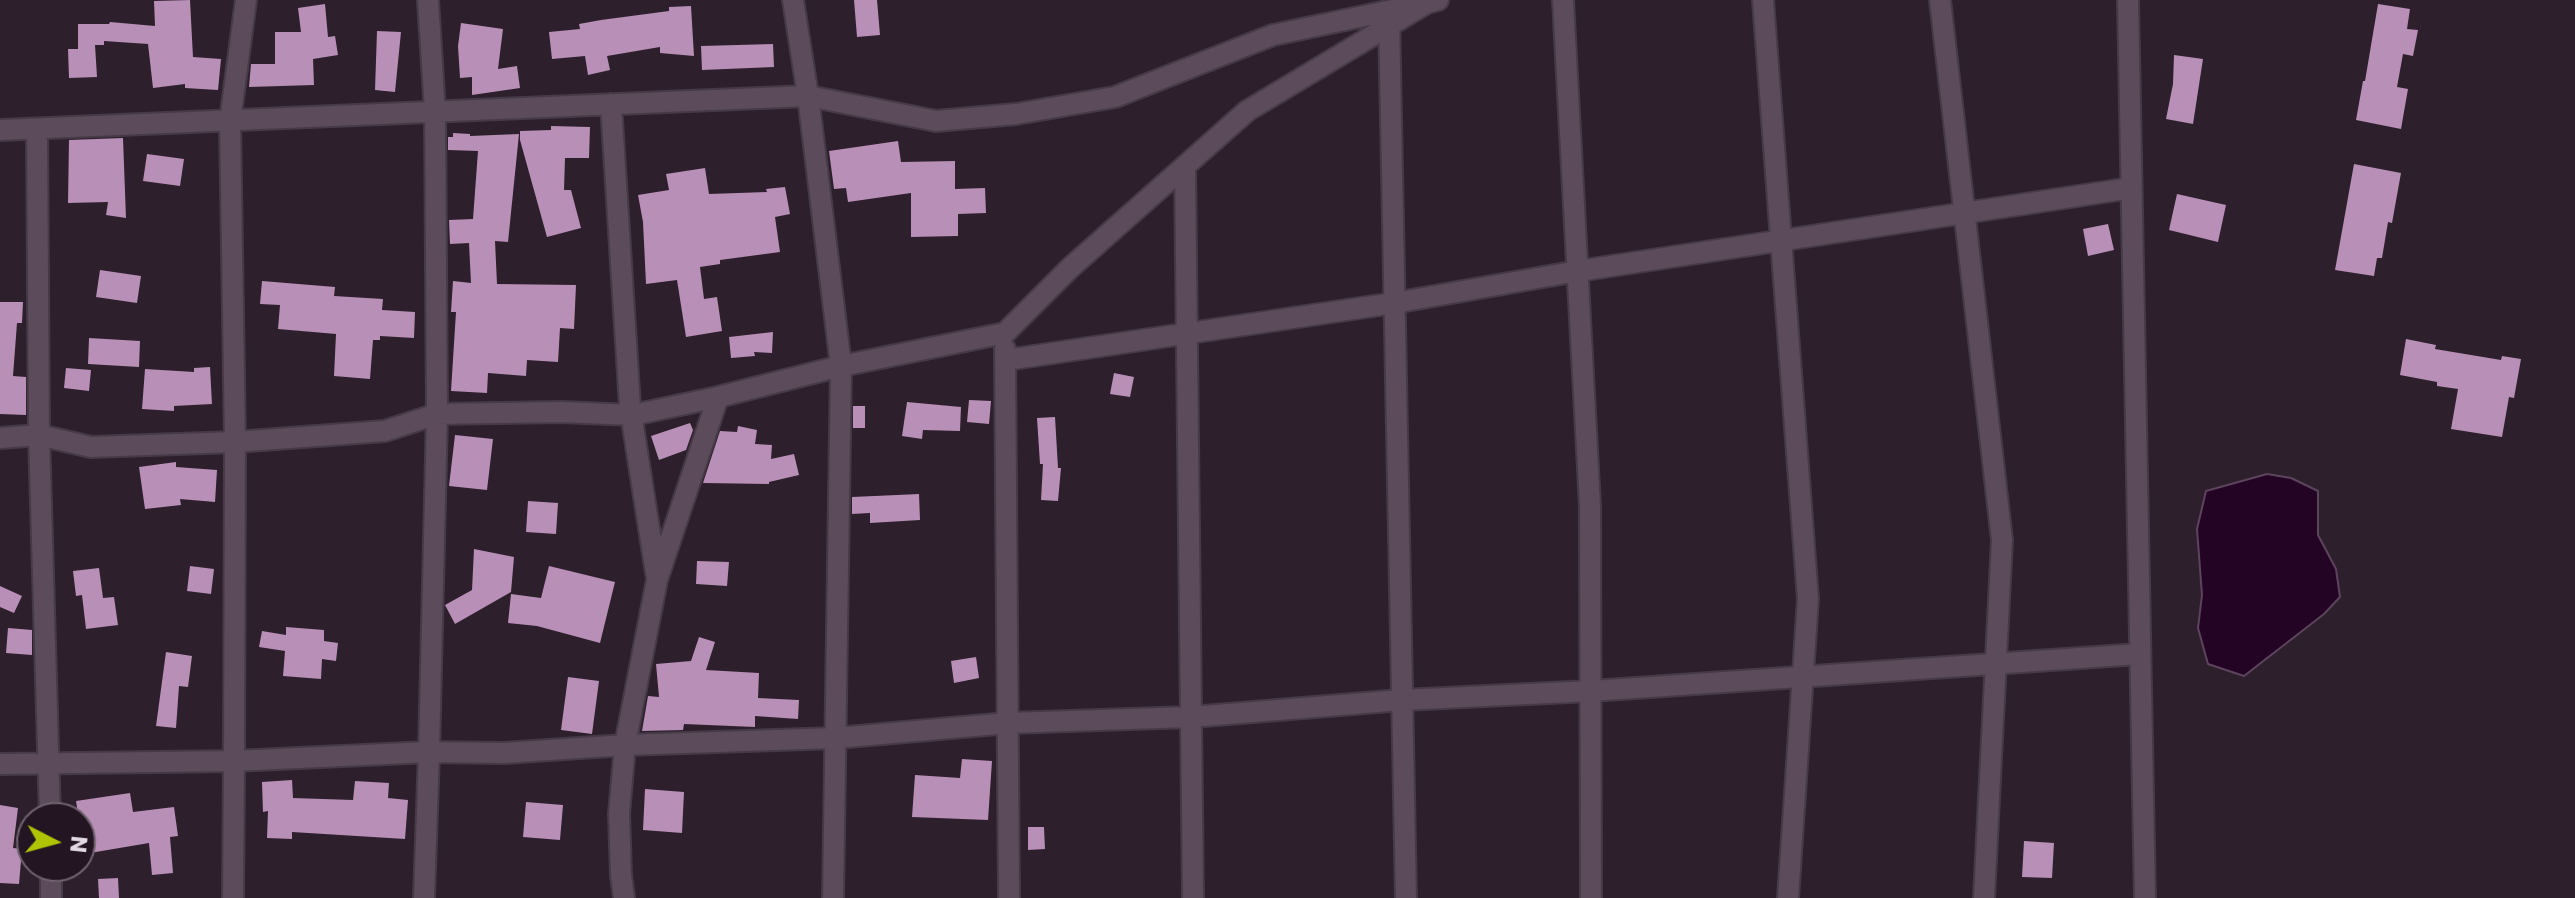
<!DOCTYPE html>
<style>
body{margin:0}
#map{position:relative;width:2575px;height:898px;overflow:hidden;background:#2d1f2c;font-family:Poppins,sans-serif}
canvas{display:block}
.north{position:absolute;left:16px;top:802px;width:80px;height:80px;box-sizing:border-box;background:#231522;border:2px solid #70636f;border-radius:50%;rotate:96deg;font-size:22px;font-weight:700;line-height:32px;text-align:center;color:#e3d9e3}
.north::after{content:'';display:block;margin:auto;width:28px;height:36px;background:#afc504;clip-path:polygon(50% 0,100% 100%,50% 72%,0 100%)}
</style>
<div id="map">
<canvas width="2575" height="898"></canvas>
<div class="north">N</div>
</div>
<script>
const g = document.querySelector('canvas').getContext('2d');
g.lineJoin = 'round';
function paint(path, color) {
  g.fillStyle = color;
  g.fill(path, 'evenodd');
}
function toPath(rows) {
  const path = new Path2D();
  for (const r of rows) {
    path.moveTo(r[0], r[1]);
    for (let i = 2; i < r.length; i += 2) path.lineTo(r[i], r[i + 1]);
  }
  return path;
}
function trace(path, color, width, dash) {
  g.strokeStyle = color;
  g.lineWidth = width;
  g.lineCap = dash ? 'butt' : 'round';
  g.setLineDash(dash || []);
  g.stroke(path);
}
const water = toPath([
 [2267,474,2291,478,2318,491,2318,535,2336,569,2340,597,2324,614,2244,676,2208,664,2198,628,2202,595,2197,529,2206,491,2267,474]
]);
paint(water, '#230424');
trace(water, '#5d445d', 2);
paint(toPath([
 [190,0,193,57,221,59,218,90,185,88,185,84,153,88,148,44,104,41,104,45,95,45,97,77,69,78,68,49,78,49,78,24,109,24,110,22,155,26,154,1],
 [854,0,877,0,880,35,857,37],
 [325,4,328,37,335,36,338,55,313,59,314,85,249,87,251,64,275,64,275,32,301,32,298,8],
 [2378,4,2410,9,2407,29,2418,30,2413,56,2403,54,2397,87,2408,89,2401,129,2356,120,2363,81,2365,81],
 [691,6,694,56,660,53,660,47,607,56,610,70,588,75,585,56,552,59,549,32,580,29,579,24,601,20,669,11,669,7],
 [461,23,503,29,498,69,517,66,520,88,472,95,472,77,460,78,458,46],
 [377,31,401,32,395,92,375,90],
 [773,44,774,67,702,70,701,46],
 [2174,55,2203,59,2193,124,2166,119,2173,84],
 [551,126,590,127,589,158,565,158,564,190,571,190,581,228,547,237,520,140,520,131,551,130],
 [453,133,470,134,470,136,519,134,508,242,495,241,497,284,576,285,574,329,560,328,558,362,527,360,526,376,488,373,487,393,451,391,456,312,451,312,453,281,471,283,469,243,450,244,449,220,473,219,478,151,448,150,448,137,453,137],
 [123,138,126,218,106,215,108,202,68,203,69,140],
 [898,141,901,162,955,161,955,189,985,188,986,213,958,214,958,236,911,237,911,193,848,202,846,188,834,189,829,151],
 [147,154,184,159,180,186,143,181],
 [2354,164,2401,173,2392,223,2388,222,2382,258,2377,258,2374,276,2335,270],
 [705,168,709,194,767,192,766,189,785,187,790,214,775,217,780,252,720,260,720,264,700,267,704,299,717,297,722,331,686,337,677,280,646,284,643,222,638,195,669,190,666,174],
 [2177,194,2226,205,2218,242,2169,230],
 [2108,224,2114,250,2088,256,2083,229],
 [100,270,141,276,137,303,96,297],
 [262,281,335,287,334,296,383,299,382,310,415,312,414,338,380,336,380,340,373,340,370,379,334,376,336,334,278,329,280,305,260,304],
 [0,302,23,302,22,323,17,323,13,376,26,377,26,415,0,414],
 [773,332,772,353,754,352,755,356,731,358,729,337],
 [89,338,140,341,139,367,88,364],
 [2406,339,2436,345,2435,349,2501,360,2502,356,2521,359,2514,398,2509,397,2502,437,2451,429,2458,389,2437,386,2437,382,2400,375],
 [210,367,212,404,174,406,174,411,142,409,145,369,194,372,194,368],
 [66,368,91,370,89,391,64,388],
 [1114,373,1134,377,1130,397,1110,394],
 [969,400,991,401,989,424,967,422],
 [907,402,961,407,960,431,923,430,922,439,902,436],
 [853,406,865,406,865,428,853,428],
 [1055,417,1058,468,1061,468,1058,501,1041,500,1043,464,1040,464,1037,418],
 [690,423,693,430,686,450,659,460,651,436],
 [738,426,757,430,755,444,772,445,771,459,794,454,799,475,769,482,769,484,703,483,720,431,737,432],
 [455,435,493,439,487,490,449,486],
 [176,462,176,467,217,470,215,502,180,499,181,505,145,509,139,467],
 [919,494,920,520,870,523,870,513,852,514,852,497],
 [528,501,558,503,556,534,526,532],
 [474,549,514,557,511,592,455,624,445,605,472,590],
 [697,561,729,562,727,586,696,584],
 [190,566,214,569,211,594,187,591],
 [549,566,615,582,600,643,537,626,508,623,511,594,541,598],
 [99,568,103,598,114,597,118,625,86,629,82,595,76,596,73,571],
 [0,586,22,596,14,613,0,607],
 [286,627,324,630,324,641,338,643,336,661,322,659,321,679,283,676,285,651,259,647,262,631,286,635],
 [8,628,32,630,32,655,6,653],
 [699,637,715,642,706,670,759,673,758,698,799,700,798,719,755,716,755,727,684,724,683,730,642,731,648,696,659,697,656,664,691,661],
 [166,652,192,656,188,687,179,686,176,728,156,726],
 [976,657,979,678,954,683,951,661],
 [568,677,599,681,592,734,561,730],
 [962,759,992,761,988,820,912,817,915,775,960,778],
 [292,780,293,798,353,800,355,781,389,783,388,798,408,800,405,839,292,832,292,839,267,838,268,811,263,812,262,782],
 [645,789,684,792,682,833,643,830],
 [130,793,133,812,174,807,178,836,170,837,173,873,152,875,149,843,84,854,76,801],
 [526,802,563,805,560,840,523,837],
 [0,805,18,808,13,848,22,849,19,884,0,883],
 [1028,827,1044,827,1045,849,1028,850],
 [2024,841,2054,843,2052,878,2022,877],
 [118,878,119,898,99,898,98,879]
]), '#b88fb7');
const minor = toPath([
 [246,0,230,121,235,442,234,761,429,752,437,414,435,112,428,0],
 [793,0,808,96,841,366,833,898],
 [1563,0,1590,506,1591,898],
 [1763,0,1808,599,1788,898],
 [1940,0,2002,540,1984,898],
 [2128,0,2145,898],
 [1389,15,1406,898],
 [611,104,630,407,656,573],
 [37,129,39,435,50,818],
 [0,130,808,96,936,121,1016,114,1115,97,1273,35,1412,6],
 [1185,166,1193,898],
 [1005,349,1009,898],
 [1006,360,1394,303,1578,271,2131,188],
 [0,438,39,435,91,447,235,442,385,431,437,414,561,412,633,415,718,397],
 [0,764,234,761,233,898],
 [51,866,51,898],
 [424,898,429,752,504,753,625,745,657,580,718,397,841,366,1005,333,1070,268,1247,111,1427,3,1438,0],
 [624,898,621,875,619,814,625,745,836,738,1008,723,1191,717,1402,700,1591,691,2140,654]
]);
trace(minor, '#463a46', 24);
trace(minor, '#5b4b5b', 20);
</script>
